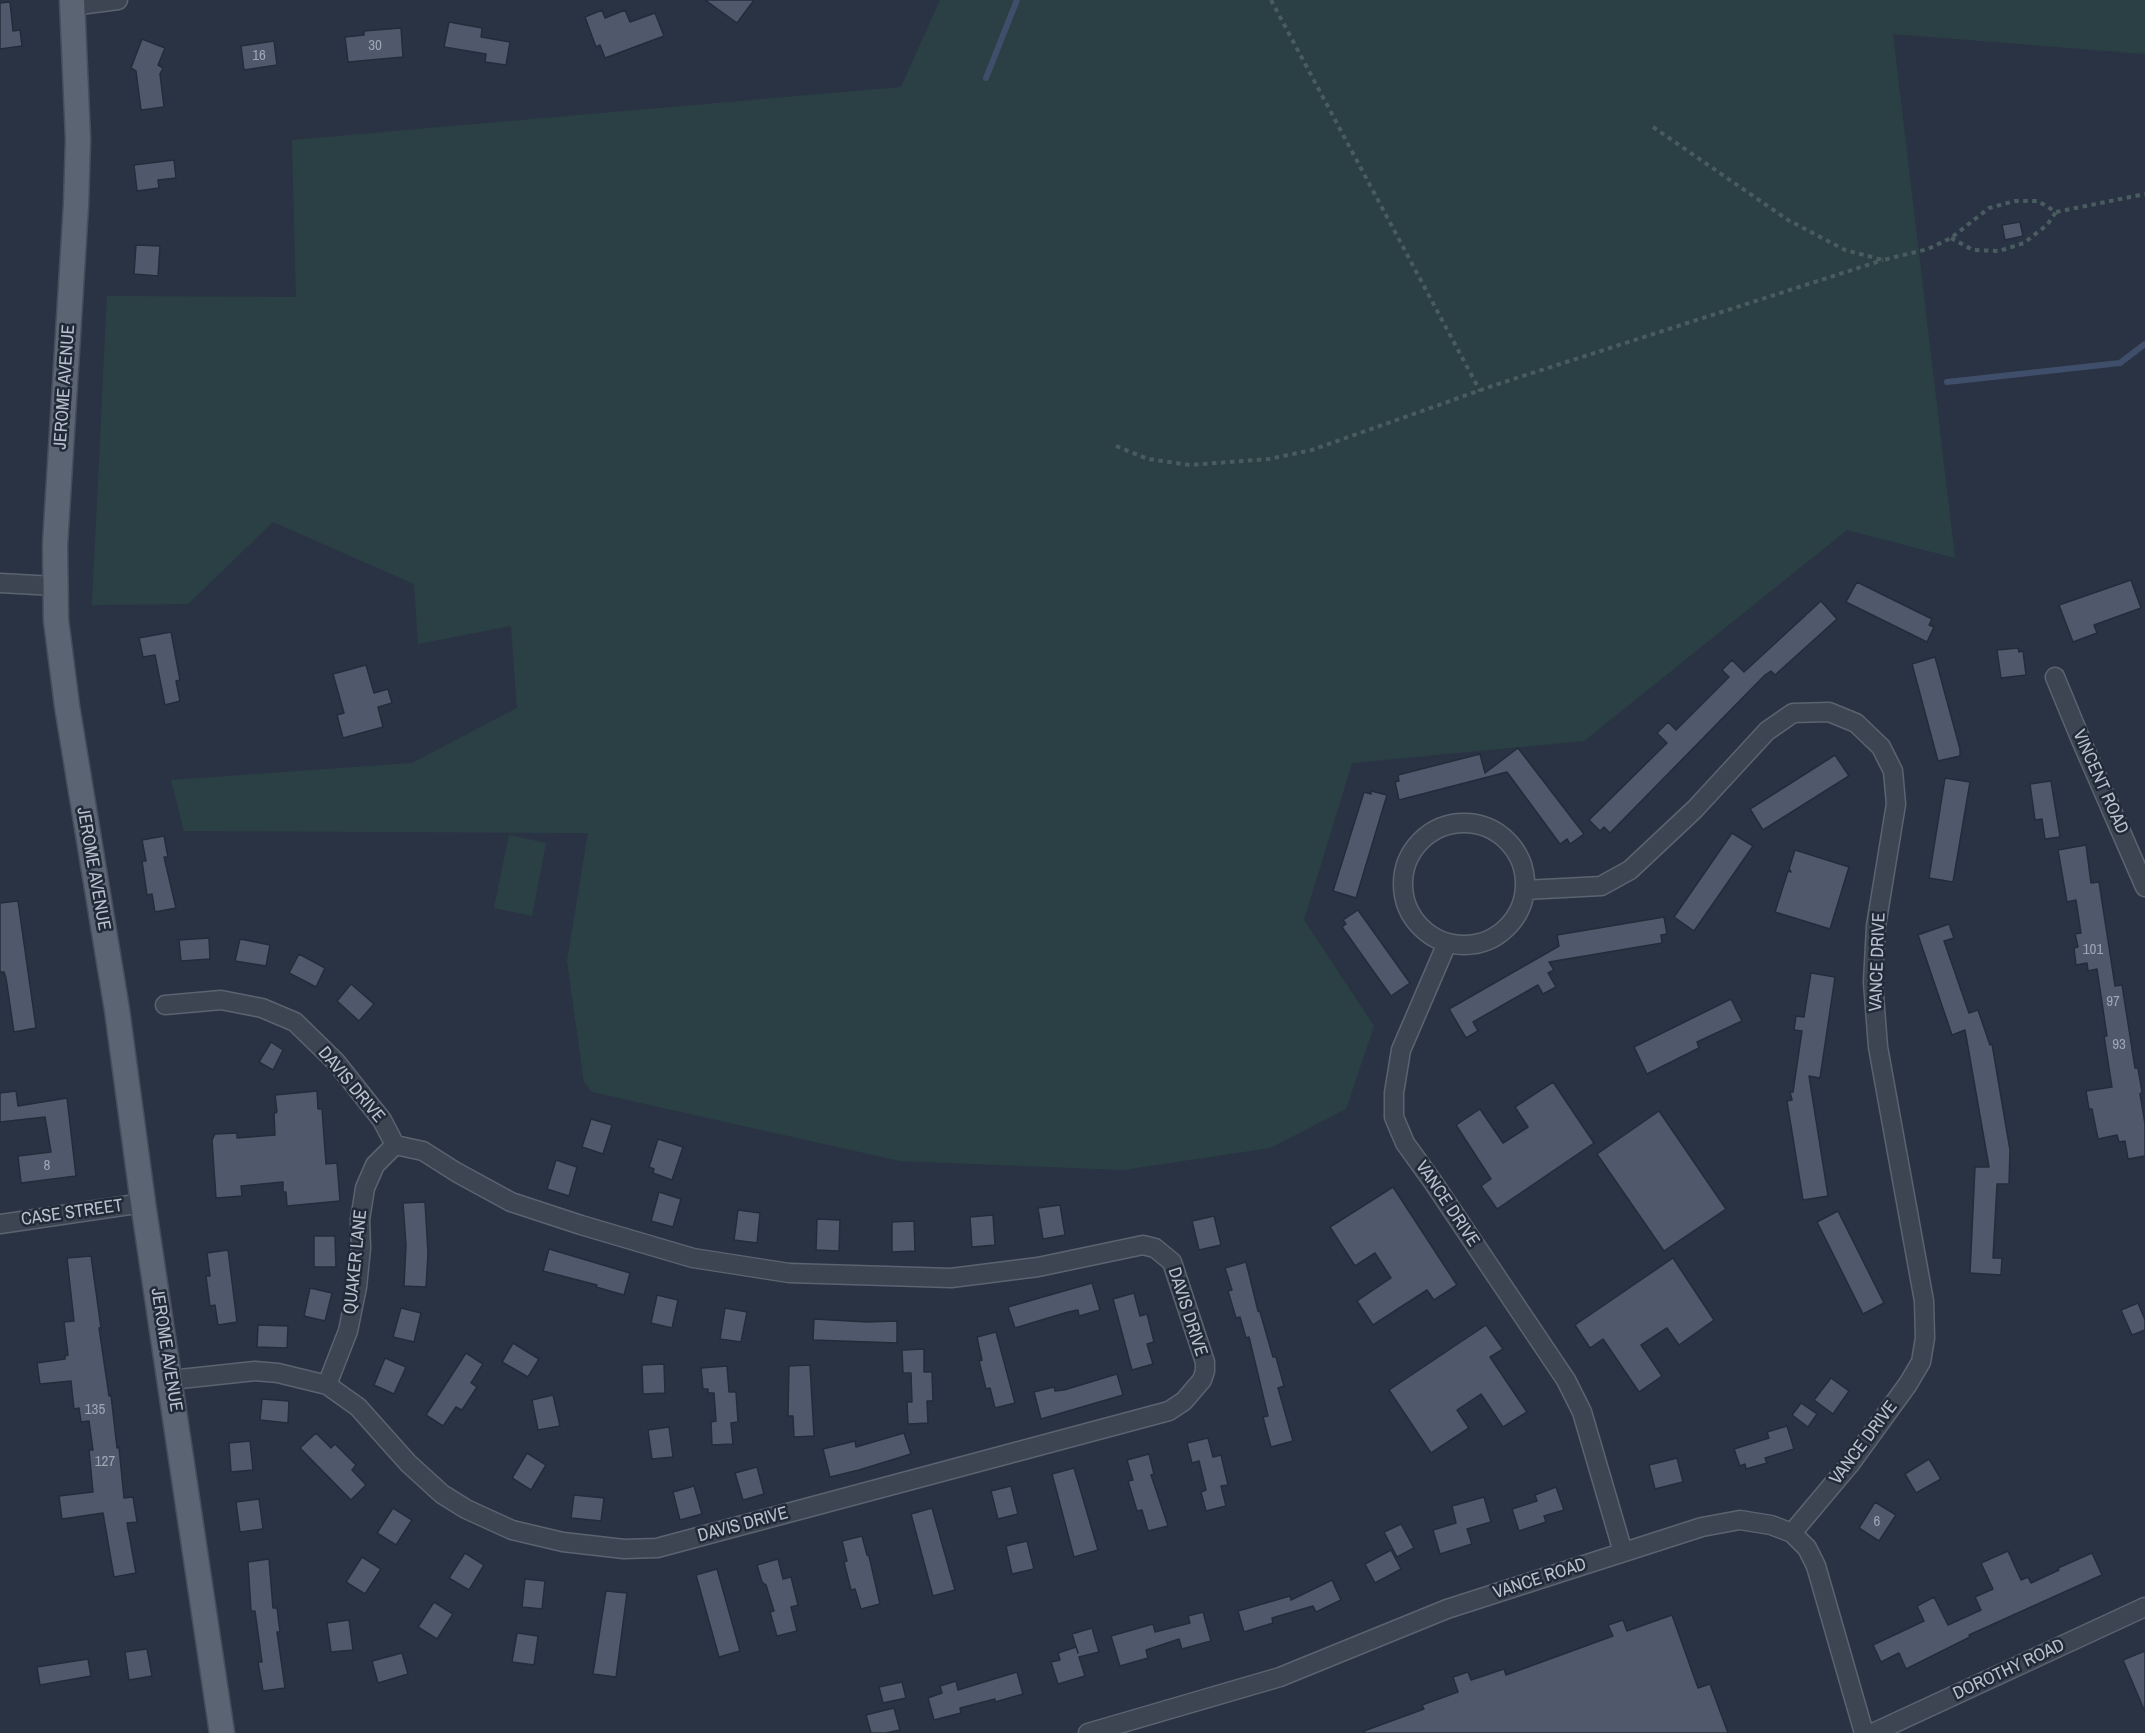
<!DOCTYPE html>
<style>
body{margin:0}
canvas{display:block;background:#293343}
</style>
<canvas width="2145" height="1733"></canvas>
<script>
const g = document.querySelector('canvas').getContext('2d');
g.lineJoin = 'round';
function paint(path, color) {
  g.fillStyle = color;
  g.fill(path, 'evenodd');
}
function toPath(rows) {
  const path = new Path2D();
  for (const r of rows) {
    if (r.length === 3) {
      path.moveTo(r[0] + r[2], r[1]);
      path.arc(r[0], r[1], r[2], 0, 2 * Math.PI);
      continue;
    }
    path.moveTo(r[0], r[1]);
    for (let i = 2; i < r.length; i += 2) path.lineTo(r[i], r[i + 1]);
  }
  return path;
}
function trace(path, color, width, dash) {
  g.strokeStyle = color;
  g.lineWidth = width;
  g.lineCap = dash ? 'butt' : 'round';
  g.setLineDash(dash || []);
  g.stroke(path);
}
function label(font, color, halo, rows, align = 'center') {
  g.font = font + ' "Archivo Narrow",sans-serif';
  g.lineWidth = 5;
  g.setLineDash([]);
  g.textBaseline = 'middle';
  g.strokeStyle = halo;
  g.fillStyle = color;
  for (const [text, x, y, turn = 0] of rows) {
    g.save();
    g.translate(x, y);
    g.rotate((+turn || 0) * Math.PI / 180);
    g.textAlign = isNaN(turn) ? turn : align;
    if (halo) g.strokeText(text, 0, 0);
    g.fillText(text, 0, 0);
    g.restore();
  }
}
paint(toPath([
 [940,0,2145,0,2145,54,1893,34,1955,558,1847,530,1584,741,1352,763,1304,920,1374,1026,1346,1109,1270,1148,1123,1170,900,1161,592,1092,584,1082,567,961,588,833,184,831,171,780,412,763,517,708,511,626,418,644,414,584,273,522,188,604,92,605,107,296,296,297,292,140,901,87],
 [509,835,546,843,532,916,494,908]
]), '#2b4044');
trace(toPath([
 [986,78,1017,0],
 [1947,382,2120,363,2145,344]
]), '#3f4f6b', 6);
const building = toPath([
 [705,0,754,0,737,23,705,0],
 [10,2,13,31,20,30,22,46,0,49,0,3,10,2],
 [602,10,605,18,625,10,630,22,655,13,664,36,605,58,600,45,596,47,585,17,602,10],
 [449,22,482,28,481,37,510,42,506,65,485,62,486,54,444,47,449,22],
 [401,28,403,57,348,62,345,37,364,35,364,31,401,28],
 [142,39,165,48,158,65,163,68,160,74,164,107,141,110,136,71,131,68,142,39],
 [274,41,277,65,244,70,241,46,274,41],
 [174,160,176,178,158,180,159,188,137,191,134,165,174,160],
 [2020,222,2023,236,2005,240,2002,225,2020,222],
 [136,245,160,246,158,276,134,274,136,245],
 [2131,580,2141,608,2094,625,2097,633,2073,642,2059,605,2131,580],
 [1857,582,1932,619,1929,625,1934,627,1927,642,1846,602,1857,582],
 [1821,601,1837,619,1775,675,1771,671,1765,675,1610,833,1604,827,1600,831,1589,820,1667,743,1657,733,1668,722,1676,730,1729,677,1722,670,1732,660,1744,672,1821,601],
 [171,632,180,680,176,681,180,701,165,705,155,655,143,657,139,638,171,632],
 [2018,648,2019,652,2023,651,2026,675,2001,678,1997,650,2018,648],
 [1935,657,1960,749,1960,756,1938,761,1912,664,1935,657],
 [366,665,374,693,388,689,392,703,378,707,383,727,343,738,337,715,344,713,333,674,366,665],
 [1518,748,1584,834,1570,844,1567,839,1560,844,1507,772,1399,800,1395,782,1399,781,1398,775,1480,754,1485,773,1518,748],
 [1835,755,1849,776,1763,830,1750,809,1835,755],
 [1945,778,1970,782,1953,882,1929,878,1945,778],
 [2051,781,2060,837,2045,839,2042,819,2035,820,2030,784,2051,781],
 [1371,791,1387,795,1356,898,1333,891,1364,792,1371,794,1371,791],
 [1732,833,1753,846,1694,931,1674,917,1732,833],
 [164,836,168,857,164,857,176,908,155,912,152,894,147,895,142,861,146,861,142,840,164,836],
 [2086,845,2091,883,2099,882,2115,986,2122,985,2135,1068,2138,1068,2142,1092,2140,1094,2145,1124,2145,1156,2128,1159,2125,1141,2119,1142,2117,1135,2098,1139,2092,1109,2089,1109,2086,1091,2112,1087,2104,1036,2107,1036,2097,969,2088,971,2087,963,2076,965,2074,948,2078,947,2075,934,2081,933,2076,900,2067,902,2058,850,2086,845],
 [1795,850,1849,867,1830,929,1775,912,1788,871,1791,872,1789,869,1795,850],
 [18,901,36,1028,14,1032,6,978,4,972,0,972,0,903,18,901],
 [1358,910,1410,983,1391,996,1342,927,1346,924,1343,920,1358,910],
 [1664,917,1667,934,1661,935,1662,943,1549,962,1554,970,1548,973,1556,987,1543,994,1538,985,1473,1022,1478,1031,1466,1038,1449,1009,1559,946,1557,935,1664,917],
 [1949,924,1954,938,1944,941,1969,1013,1978,1010,1990,1045,1992,1044,2010,1150,2009,1184,1997,1184,1993,1258,2002,1258,2001,1275,1970,1273,1975,1167,1989,1167,1965,1030,1952,1035,1918,935,1949,924],
 [209,938,210,959,181,961,179,940,209,938],
 [240,939,270,945,266,966,235,961,240,939],
 [299,954,325,968,316,987,289,973,299,954],
 [1811,973,1835,977,1820,1078,1809,1076,1828,1196,1803,1200,1787,1101,1792,1100,1790,1092,1793,1092,1802,1031,1794,1030,1796,1016,1804,1017,1811,973],
 [351,984,374,1004,359,1021,337,1001,351,984],
 [1731,999,1742,1021,1697,1042,1699,1048,1647,1074,1634,1047,1731,999],
 [271,1042,283,1050,273,1070,259,1062,271,1042],
 [1553,1082,1594,1143,1497,1209,1481,1186,1491,1179,1456,1125,1480,1109,1503,1143,1528,1127,1515,1107,1553,1082],
 [16,1091,18,1106,67,1098,76,1176,21,1183,18,1156,51,1152,45,1117,0,1122,0,1093,16,1091],
 [317,1091,318,1109,322,1109,326,1164,337,1163,340,1201,287,1206,286,1192,283,1192,283,1182,241,1186,242,1196,216,1198,212,1140,215,1134,237,1133,237,1138,275,1135,274,1114,277,1112,275,1095,317,1091],
 [1659,1111,1726,1209,1664,1251,1597,1154,1659,1111],
 [591,1119,612,1125,603,1154,582,1147,591,1119],
 [658,1139,683,1147,672,1180,653,1173,654,1169,649,1167,658,1139],
 [556,1160,577,1167,569,1196,547,1189,556,1160],
 [1393,1187,1457,1285,1434,1300,1427,1290,1373,1325,1357,1301,1391,1278,1375,1253,1355,1266,1330,1227,1393,1187],
 [659,1192,681,1199,673,1227,651,1221,659,1192],
 [425,1202,428,1253,426,1287,404,1286,406,1245,403,1203,425,1202],
 [1060,1205,1065,1235,1043,1239,1038,1208,1060,1205],
 [738,1210,760,1213,757,1243,734,1240,738,1210],
 [1838,1211,1884,1303,1863,1314,1817,1222,1838,1211],
 [993,1215,995,1245,972,1247,970,1217,993,1215],
 [1214,1216,1221,1245,1199,1250,1192,1221,1214,1216],
 [817,1219,840,1220,839,1251,816,1250,817,1219],
 [914,1221,915,1251,892,1252,892,1222,914,1221],
 [314,1236,335,1236,336,1267,314,1267,314,1236],
 [549,1249,630,1273,624,1295,596,1287,597,1285,543,1271,549,1249],
 [228,1250,237,1322,218,1325,215,1305,210,1306,206,1276,210,1276,207,1253,228,1250],
 [91,1256,101,1328,99,1328,109,1396,111,1395,117,1448,119,1447,124,1498,133,1497,137,1522,127,1523,136,1573,114,1577,103,1513,62,1519,59,1496,93,1492,89,1450,93,1450,89,1421,81,1422,79,1408,74,1409,71,1381,40,1384,37,1363,65,1359,65,1356,68,1355,64,1322,74,1321,67,1258,91,1256],
 [1673,1258,1714,1320,1679,1345,1667,1328,1641,1345,1662,1376,1639,1392,1603,1339,1590,1348,1575,1325,1673,1258],
 [1246,1262,1258,1311,1260,1312,1273,1357,1276,1357,1284,1386,1278,1388,1293,1441,1271,1447,1263,1417,1268,1416,1249,1337,1246,1338,1240,1317,1236,1318,1228,1291,1232,1290,1225,1268,1246,1262],
 [1092,1283,1100,1310,1079,1316,1078,1310,1068,1312,1015,1328,1008,1307,1092,1283],
 [310,1288,332,1293,325,1321,304,1316,310,1288],
 [1134,1293,1140,1316,1147,1314,1154,1342,1147,1344,1153,1364,1132,1370,1113,1299,1134,1293],
 [657,1295,678,1300,672,1328,651,1323,657,1295],
 [2138,1303,2145,1320,2145,1330,2132,1335,2121,1310,2138,1303],
 [401,1308,421,1313,414,1342,393,1337,401,1308],
 [725,1308,747,1312,741,1342,720,1339,725,1308],
 [814,1319,867,1322,897,1321,897,1343,813,1340,814,1319],
 [258,1325,288,1326,287,1348,257,1347,258,1325],
 [1486,1325,1503,1349,1490,1357,1527,1412,1503,1427,1481,1394,1457,1410,1469,1428,1431,1453,1389,1390,1486,1325],
 [996,1332,1015,1403,995,1408,990,1388,986,1389,979,1361,982,1360,977,1337,996,1332],
 [513,1343,539,1359,528,1377,502,1362,513,1343],
 [924,1349,924,1372,932,1372,933,1401,927,1401,928,1423,908,1424,907,1402,912,1402,911,1373,903,1373,902,1350,924,1349],
 [466,1353,483,1364,471,1383,477,1387,462,1410,456,1407,443,1426,426,1415,466,1353],
 [385,1358,406,1367,394,1394,374,1385,385,1358],
 [664,1364,665,1393,643,1394,642,1365,664,1364],
 [810,1365,814,1436,794,1437,793,1416,788,1416,789,1366,810,1365],
 [727,1366,729,1392,736,1392,738,1422,731,1423,733,1444,712,1445,711,1422,716,1421,714,1393,708,1393,708,1389,703,1389,701,1368,727,1366],
 [1117,1374,1123,1395,1041,1419,1034,1392,1054,1387,1055,1391,1064,1390,1117,1374],
 [1831,1378,1849,1391,1833,1414,1814,1400,1831,1378],
 [553,1395,560,1426,538,1430,532,1400,553,1395],
 [262,1399,289,1401,288,1423,260,1420,262,1399],
 [1801,1403,1817,1414,1808,1427,1792,1415,1801,1403],
 [1787,1426,1794,1449,1765,1458,1767,1463,1746,1469,1745,1464,1740,1466,1734,1449,1769,1438,1767,1432,1787,1426],
 [669,1427,673,1457,652,1459,648,1430,669,1427],
 [316,1433,331,1448,335,1444,356,1465,352,1470,366,1485,351,1500,300,1448,316,1433],
 [904,1433,911,1454,859,1470,830,1477,823,1449,855,1441,856,1447,904,1433],
 [1208,1438,1213,1457,1221,1455,1228,1485,1221,1486,1226,1506,1206,1511,1201,1492,1206,1490,1199,1461,1192,1463,1187,1443,1208,1438],
 [250,1441,253,1470,231,1472,229,1443,250,1441],
 [527,1453,546,1465,531,1490,512,1478,527,1453],
 [1149,1454,1154,1474,1151,1475,1168,1526,1148,1531,1142,1510,1137,1511,1128,1481,1133,1480,1127,1460,1149,1454],
 [1677,1458,1683,1482,1655,1489,1649,1465,1677,1458],
 [1929,1459,1941,1479,1916,1493,1905,1474,1929,1459],
 [757,1467,764,1494,743,1500,735,1473,757,1467],
 [1074,1468,1098,1550,1074,1557,1052,1474,1074,1468],
 [694,1486,702,1514,680,1520,673,1492,694,1486],
 [1011,1486,1018,1514,998,1519,991,1491,1011,1486],
 [1556,1487,1564,1510,1544,1516,1546,1522,1519,1531,1512,1509,1537,1501,1535,1495,1556,1487],
 [574,1495,604,1498,601,1521,571,1518,574,1495],
 [1484,1497,1491,1522,1467,1529,1472,1544,1440,1554,1433,1530,1456,1523,1452,1506,1484,1497],
 [259,1499,263,1529,240,1532,236,1502,259,1499],
 [1875,1502,1896,1515,1879,1541,1859,1528,1875,1502],
 [393,1508,412,1520,396,1545,377,1533,393,1508],
 [932,1508,955,1590,933,1596,911,1514,932,1508],
 [1401,1524,1414,1548,1397,1557,1384,1532,1401,1524],
 [862,1536,867,1555,869,1556,880,1604,861,1609,855,1589,851,1590,844,1562,847,1561,842,1541,862,1536],
 [1027,1541,1034,1569,1012,1574,1006,1546,1027,1541],
 [1391,1550,1401,1569,1375,1583,1365,1564,1391,1550],
 [2008,1551,2021,1580,2028,1577,2031,1583,2059,1570,2058,1568,2092,1553,2102,1575,1969,1635,1970,1637,1906,1669,1899,1653,1881,1662,1873,1645,1924,1621,1917,1606,1934,1597,1948,1625,1981,1610,1975,1597,1993,1589,1981,1563,2008,1551],
 [465,1553,484,1565,469,1590,449,1578,465,1553],
 [362,1557,381,1569,365,1594,346,1582,362,1557],
 [269,1559,273,1608,277,1608,280,1632,277,1632,285,1688,263,1691,258,1662,262,1662,255,1611,251,1611,248,1562,269,1559],
 [778,1559,783,1579,791,1577,798,1605,791,1607,797,1631,777,1636,770,1612,774,1611,766,1585,762,1582,757,1565,778,1559],
 [717,1569,740,1651,719,1657,696,1575,717,1569],
 [525,1579,545,1581,542,1609,522,1607,525,1579],
 [1332,1580,1341,1600,1316,1612,1313,1606,1272,1618,1273,1623,1244,1632,1238,1611,1290,1596,1291,1600,1332,1580],
 [606,1591,627,1593,616,1677,593,1674,606,1591],
 [434,1602,453,1614,437,1639,418,1627,434,1602],
 [1203,1612,1211,1641,1182,1649,1179,1639,1146,1650,1148,1658,1120,1666,1111,1636,1153,1624,1155,1632,1190,1623,1188,1616,1203,1612],
 [1672,1615,1698,1688,1710,1684,1728,1733,1365,1733,1364,1731,1424,1709,1422,1705,1458,1692,1453,1677,1468,1672,1471,1680,1504,1669,1506,1675,1613,1636,1608,1625,1623,1620,1627,1631,1672,1615],
 [349,1620,353,1650,331,1652,327,1623,349,1620],
 [1092,1628,1099,1652,1079,1657,1085,1676,1058,1684,1051,1662,1060,1660,1058,1653,1076,1647,1078,1653,1072,1634,1092,1628],
 [517,1633,538,1636,534,1665,512,1662,517,1633],
 [147,1649,152,1676,129,1680,125,1652,147,1649],
 [2145,1651,2145,1712,2123,1660,2145,1651],
 [402,1653,408,1674,378,1683,372,1661,402,1653],
 [88,1659,91,1676,40,1685,37,1667,88,1659],
 [1017,1672,1023,1694,995,1702,995,1699,960,1708,961,1713,934,1720,928,1698,942,1693,940,1686,956,1681,958,1690,1017,1672],
 [902,1682,906,1698,883,1703,879,1687,902,1682],
 [894,1708,900,1730,886,1733,871,1733,866,1715,894,1708]
]);
paint(building, '#4f596b');
trace(building, '#232c3a', 1.5);
const minor = toPath([
 [72,6,118,0],
 [0,583,54,586],
 [2055,677,2081,740,2145,887],
 [1464,884,61],
 [1525,890,1601,886,1630,870,1695,809,1767,731,1793,713,1829,712,1856,723,1881,747,1893,771,1896,804,1876,926,1873,982,1878,1047,1924,1301,1925,1338,1921,1362,1908,1384,1850,1464,1792,1533],
 [1447,943,1401,1050,1394,1093,1394,1117,1405,1143,1433,1182,1566,1380,1582,1412,1623,1552],
 [165,1005,221,1000,262,1008,295,1022,336,1062,382,1120,395,1145],
 [0,1224,143,1203],
 [171,1380,255,1371,278,1373,327,1385,358,1407,408,1463,442,1494,466,1509,512,1530,563,1542,624,1549,657,1548,1169,1411,1184,1401,1202,1380,1205,1371,1205,1362,1172,1262,1155,1248,1143,1245,1038,1267,951,1278,789,1273,693,1258,581,1225,511,1202,456,1172,423,1151,395,1145],
 [327,1385,348,1331,357,1287,361,1248,360,1220,365,1188,375,1165,395,1145],
 [1088,1733,1280,1677,1447,1609,1702,1527,1740,1520,1771,1525,1792,1533,1807,1548,1816,1566,1864,1733],
 [1873,1733,2145,1607]
]);
const major = toPath([
 [72,0,78,139,76,205,55,545,56,620,67,706,117,1010,143,1203,222,1733]
]);
trace(minor, '#5b6370', 21);
trace(major, '#464e5c', 27);
trace(toPath([
 [1271,0,1480,391],
 [1653,127,1788,220,1845,250,1883,260,1928,249,1951,238,1989,208,2015,201,2038,201,2056,212,2145,194],
 [1951,238,1973,250,1999,251,2024,243,2047,225,2056,212],
 [1116,446,1148,459,1190,465,1269,459,1312,450,1495,385,1883,260]
]), '#495c60', 4, [4.5, 4.5]);
trace(minor, '#3d4552', 18);
trace(major, '#5b6472', 24);
label('15px', '#9fa6b4', null, [
 ["30",375,46],
 ["16",259,56],
 ["101",2093,950],
 ["97",2113,1002],
 ["93",2119,1045],
 ["8",47,1166],
 ["135",95,1410],
 ["127",105,1462],
 ["6",1877,1522]
]);
label('18px', '#bac0cc', '#212a38', [
 ["JEROME AVENUE",65,387,-86],
 ["VINCENT ROAD",2100,782,66],
 ["JEROME AVENUE",93,869,80],
 ["VANCE DRIVE",1878,962,-88],
 ["DAVIS DRIVE",351,1085,50],
 ["VANCE DRIVE",1447,1204,56],
 ["CASE STREET",72,1213,-8],
 ["QUAKER LANE",356,1262,-84],
 ["DAVIS DRIVE",1187,1312,72],
 ["JEROME AVENUE",166,1350,81],
 ["VANCE DRIVE",1864,1443,-53],
 ["DAVIS DRIVE",743,1525,-15],
 ["VANCE ROAD",1540,1579,-18],
 ["DOROTHY ROAD",2009,1670,-25]
]);
</script>
